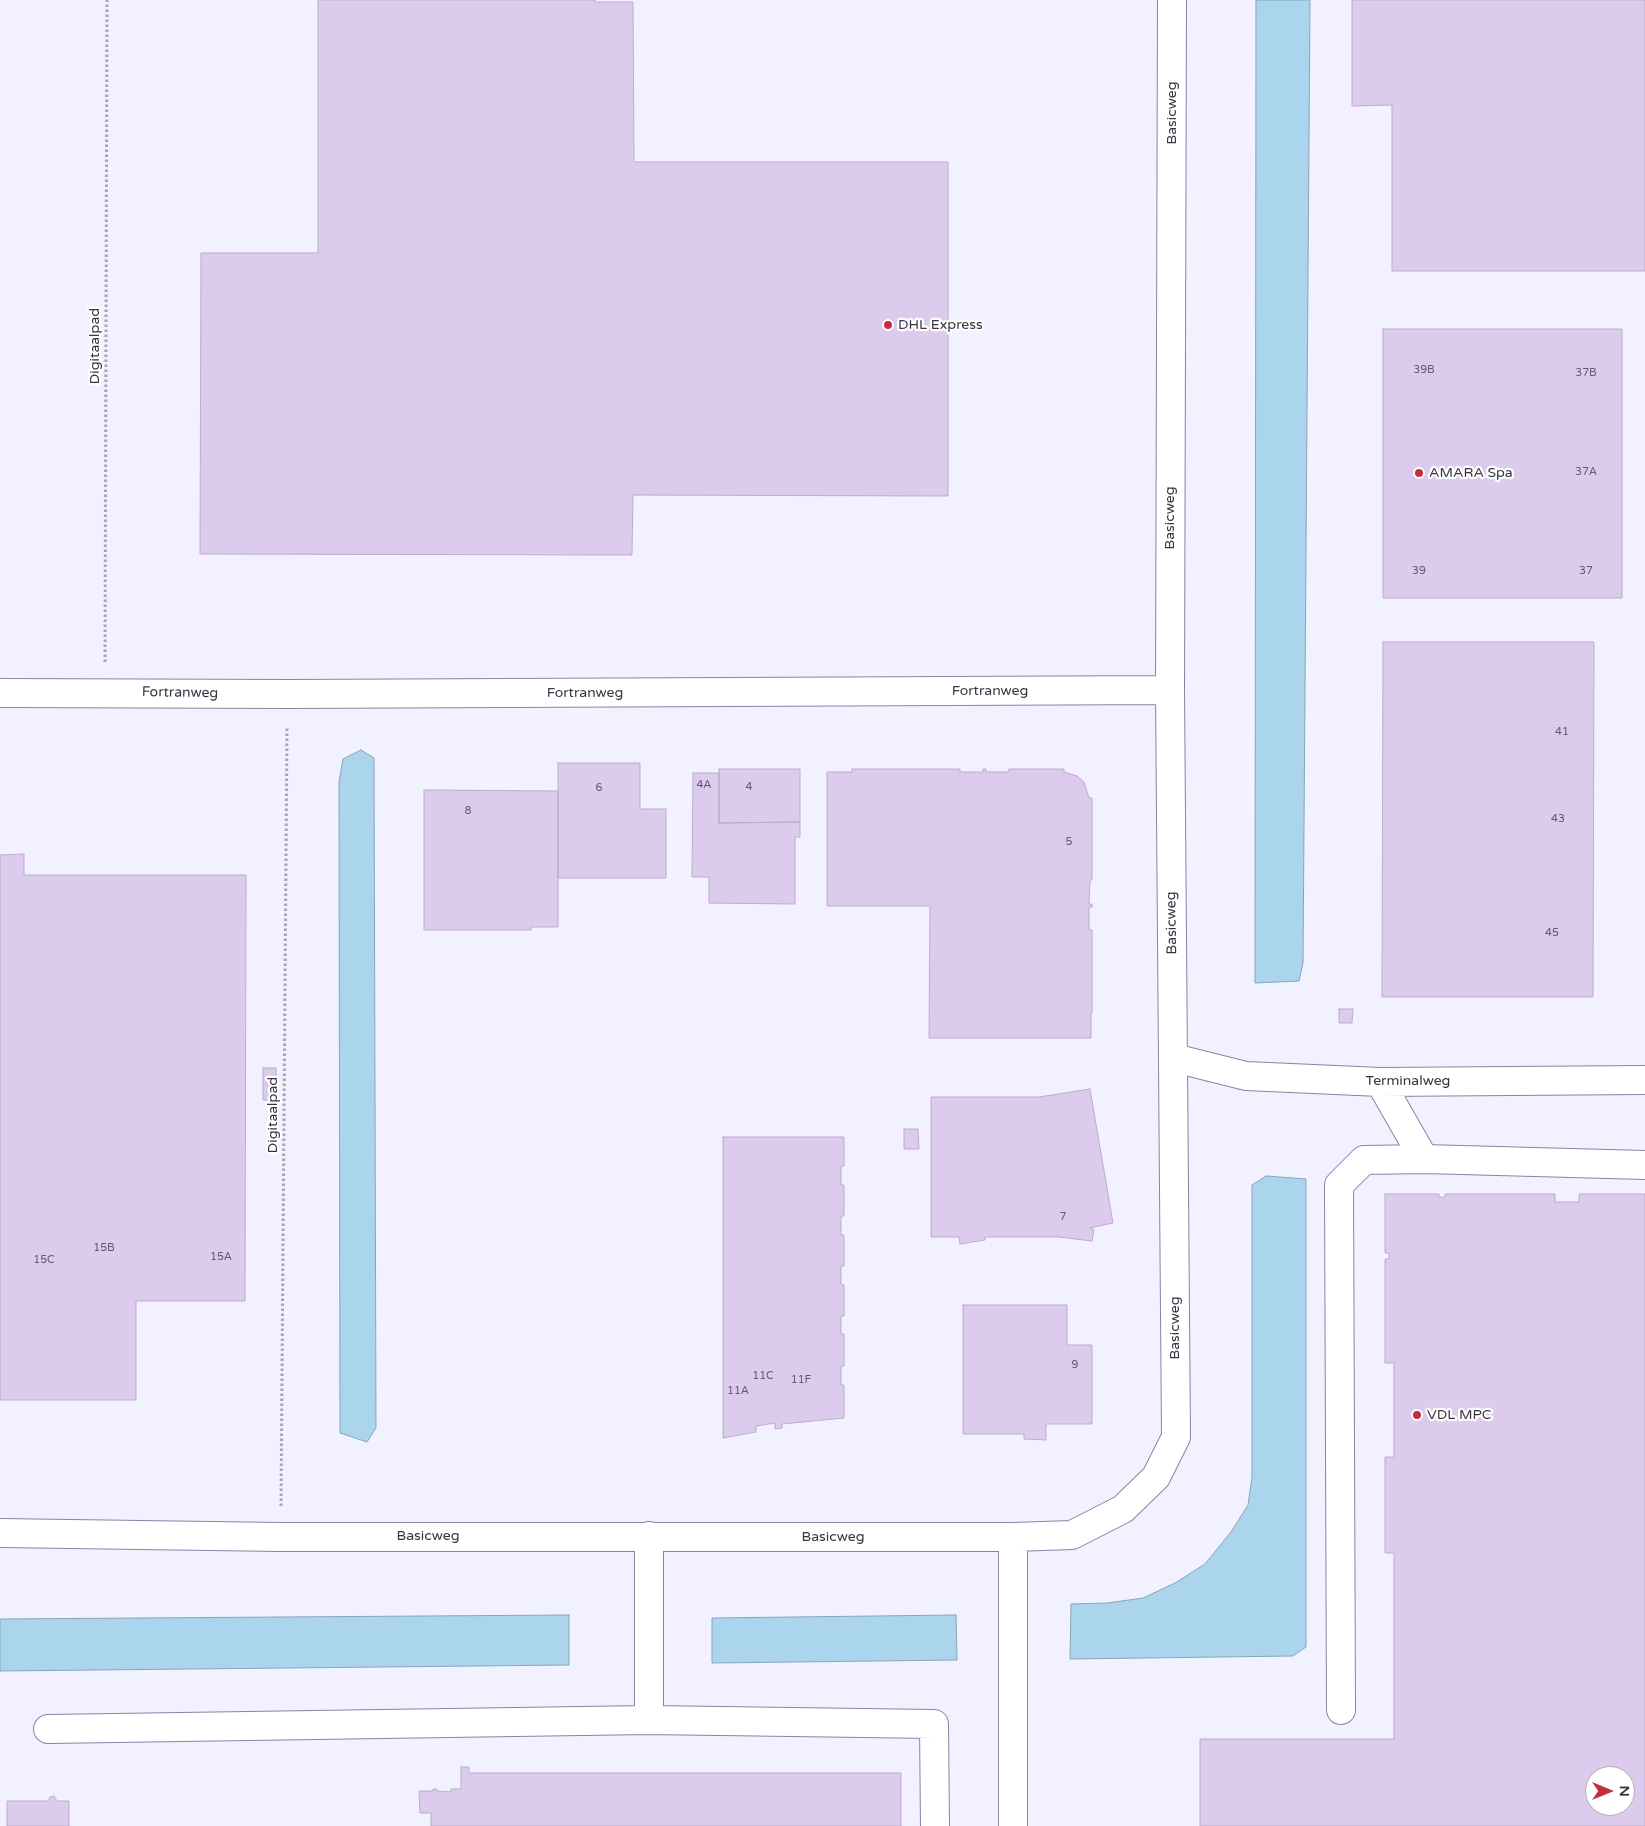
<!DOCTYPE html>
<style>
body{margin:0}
#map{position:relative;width:1645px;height:1826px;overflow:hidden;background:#f2f1ff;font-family:"Varela Round",sans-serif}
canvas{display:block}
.north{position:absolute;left:1585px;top:1766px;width:50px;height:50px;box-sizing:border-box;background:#fff;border:1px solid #afaeb4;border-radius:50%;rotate:90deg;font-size:14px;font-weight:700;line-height:20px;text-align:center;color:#373543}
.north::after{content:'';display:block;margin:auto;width:18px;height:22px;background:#c0303d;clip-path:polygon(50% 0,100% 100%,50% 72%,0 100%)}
</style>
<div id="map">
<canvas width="1645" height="1826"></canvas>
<div class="north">N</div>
</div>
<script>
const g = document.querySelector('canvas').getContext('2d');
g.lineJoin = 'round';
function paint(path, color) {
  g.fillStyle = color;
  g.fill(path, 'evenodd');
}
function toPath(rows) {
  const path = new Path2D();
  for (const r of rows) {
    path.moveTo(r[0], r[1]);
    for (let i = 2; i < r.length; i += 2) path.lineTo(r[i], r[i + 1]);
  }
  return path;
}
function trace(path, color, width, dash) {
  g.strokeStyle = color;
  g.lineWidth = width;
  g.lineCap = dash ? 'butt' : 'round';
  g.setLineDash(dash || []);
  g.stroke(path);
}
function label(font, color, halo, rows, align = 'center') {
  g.font = font + ' "Varela Round",sans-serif';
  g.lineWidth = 4.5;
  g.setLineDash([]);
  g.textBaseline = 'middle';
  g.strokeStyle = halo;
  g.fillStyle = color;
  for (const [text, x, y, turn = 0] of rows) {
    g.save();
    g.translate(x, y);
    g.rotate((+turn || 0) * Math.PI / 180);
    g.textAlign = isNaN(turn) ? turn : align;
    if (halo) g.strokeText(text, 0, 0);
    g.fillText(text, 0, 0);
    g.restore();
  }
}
const water = toPath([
 [1256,0,1310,0,1303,963,1299,981,1255,983,1256,0],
 [361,750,374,758,376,1428,367,1442,340,1433,339,782,343,759,361,750],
 [1266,1176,1306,1179,1306,1647,1293,1656,1070,1659,1071,1604,1107,1603,1143,1598,1175,1583,1205,1564,1231,1532,1248,1505,1252,1477,1252,1185,1266,1176],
 [569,1615,569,1665,0,1671,0,1619,569,1615],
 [956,1615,957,1660,712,1663,712,1618,956,1615]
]);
paint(water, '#abd5ec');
trace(water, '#88a5b9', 1);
const building = toPath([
 [318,0,595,0,595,2,633,2,634,162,948,162,948,496,633,495,632,555,200,554,201,253,318,253,318,0],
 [1352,0,1645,0,1645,271,1392,271,1392,105,1352,106,1352,0],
 [1383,329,1622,329,1622,598,1383,598,1383,329],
 [1383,642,1594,642,1593,997,1382,997,1383,642],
 [558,763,640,763,640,809,666,809,666,878,558,878,558,763],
 [719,769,800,769,800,822,719,823,719,769],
 [852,769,960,769,960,772,983,772,983,769,986,769,986,772,1009,772,1009,769,1064,769,1064,772,1077,776,1084,782,1089,798,1092,798,1092,880,1090,880,1089,904,1092,904,1092,907,1089,907,1089,930,1092,930,1092,1013,1091,1013,1091,1038,929,1038,930,906,827,906,827,772,852,772,852,769],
 [693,773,719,773,719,823,800,822,800,837,795,837,795,904,709,903,709,877,692,877,693,773],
 [424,790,558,791,558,927,531,927,531,930,424,930,424,790],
 [24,854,24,875,246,875,245,1301,136,1301,136,1400,0,1400,0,855,24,854],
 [1339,1009,1353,1009,1352,1023,1339,1023,1339,1009],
 [263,1068,276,1068,276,1100,263,1100,263,1068],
 [1090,1089,1113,1223,1090,1228,1094,1230,1092,1241,1059,1237,985,1237,985,1240,960,1244,959,1237,931,1237,931,1097,1039,1097,1090,1089],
 [904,1129,918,1129,919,1149,904,1149,904,1129],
 [723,1137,844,1137,844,1166,841,1166,841,1185,844,1185,844,1216,841,1216,841,1235,844,1235,844,1266,841,1266,841,1284,844,1285,844,1316,841,1316,841,1334,844,1334,844,1366,841,1366,841,1385,844,1385,844,1418,782,1424,782,1428,775,1429,775,1423,756,1426,756,1432,723,1438,723,1137],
 [1385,1194,1439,1194,1439,1197,1445,1197,1445,1194,1555,1194,1555,1202,1579,1202,1579,1194,1645,1194,1645,1826,1200,1826,1200,1739,1394,1739,1394,1553,1385,1553,1385,1457,1394,1457,1394,1363,1385,1363,1385,1259,1389,1259,1389,1253,1385,1253,1385,1194],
 [1595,1776,1625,1776,1625,1806,1595,1806,1595,1776],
 [963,1305,1067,1305,1067,1345,1092,1345,1092,1424,1046,1424,1046,1440,1024,1439,1024,1434,963,1434,963,1305],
 [461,1767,469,1767,469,1773,901,1773,901,1826,431,1826,431,1813,420,1813,419,1791,433,1791,433,1789,437,1789,437,1791,451,1792,451,1789,461,1789,461,1767],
 [54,1796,57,1801,69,1801,69,1826,7,1826,7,1801,48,1801,50,1797,54,1796]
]);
paint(building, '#dccbec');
trace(building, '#bcaccc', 1);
const minor = toPath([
 [0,693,288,694,1170,690],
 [1174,1058,1246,1076,1380,1082,1645,1080],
 [1380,1082,1424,1159,1645,1165],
 [0,1533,281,1537,1013,1537,1072,1535,1123,1509,1156,1477,1176,1437,1170,690,1172,0],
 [649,1536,649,1720],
 [1013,1537,1013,1826],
 [1341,1710,1339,1185,1364,1160,1424,1159],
 [48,1729,649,1720,934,1724,935,1826]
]);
trace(minor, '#8884a4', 30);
trace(toPath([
 [105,662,107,0],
 [281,1506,287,727]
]), '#a6a5b3', 3, [2.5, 2.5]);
trace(minor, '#fff', 28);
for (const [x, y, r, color] of [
 [888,325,5,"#c0303d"],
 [1419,473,5,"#c0303d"],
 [1417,1415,5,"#c0303d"]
]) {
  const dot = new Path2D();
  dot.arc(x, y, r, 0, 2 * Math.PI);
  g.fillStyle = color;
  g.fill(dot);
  trace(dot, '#fff', 2);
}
label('11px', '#605a6d', null, [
 ["39B",1424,370],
 ["37B",1586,373],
 ["37A",1586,472],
 ["39",1419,571],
 ["37",1586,571],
 ["41",1562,732],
 ["4A",704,785],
 ["4",749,787],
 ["6",599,788],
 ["8",468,811],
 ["43",1558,819],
 ["5",1069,842],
 ["45",1552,933],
 ["7",1063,1217],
 ["15B",104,1248],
 ["15A",221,1257],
 ["15C",44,1260],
 ["9",1075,1365],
 ["11C",763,1376],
 ["11F",801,1380],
 ["11A",738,1391]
]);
label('14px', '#373543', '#fff', [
 ["Basicweg",1172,113,-90],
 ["Digitaalpad",95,346,-90],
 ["Basicweg",1170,518,-90],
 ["Fortranweg",990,691],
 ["Fortranweg",180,693,1],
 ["Fortranweg",585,693],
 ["Basicweg",1172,923,-91],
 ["Terminalweg",1408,1081],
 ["Digitaalpad",273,1115,-90],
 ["Basicweg",1175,1328,-90],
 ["Basicweg",428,1536],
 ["Basicweg",833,1537]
]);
label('14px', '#373543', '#fff', [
 ["DHL Express",898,325],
 ["AMARA Spa",1429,473],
 ["VDL MPC",1427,1415]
], 'left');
</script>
